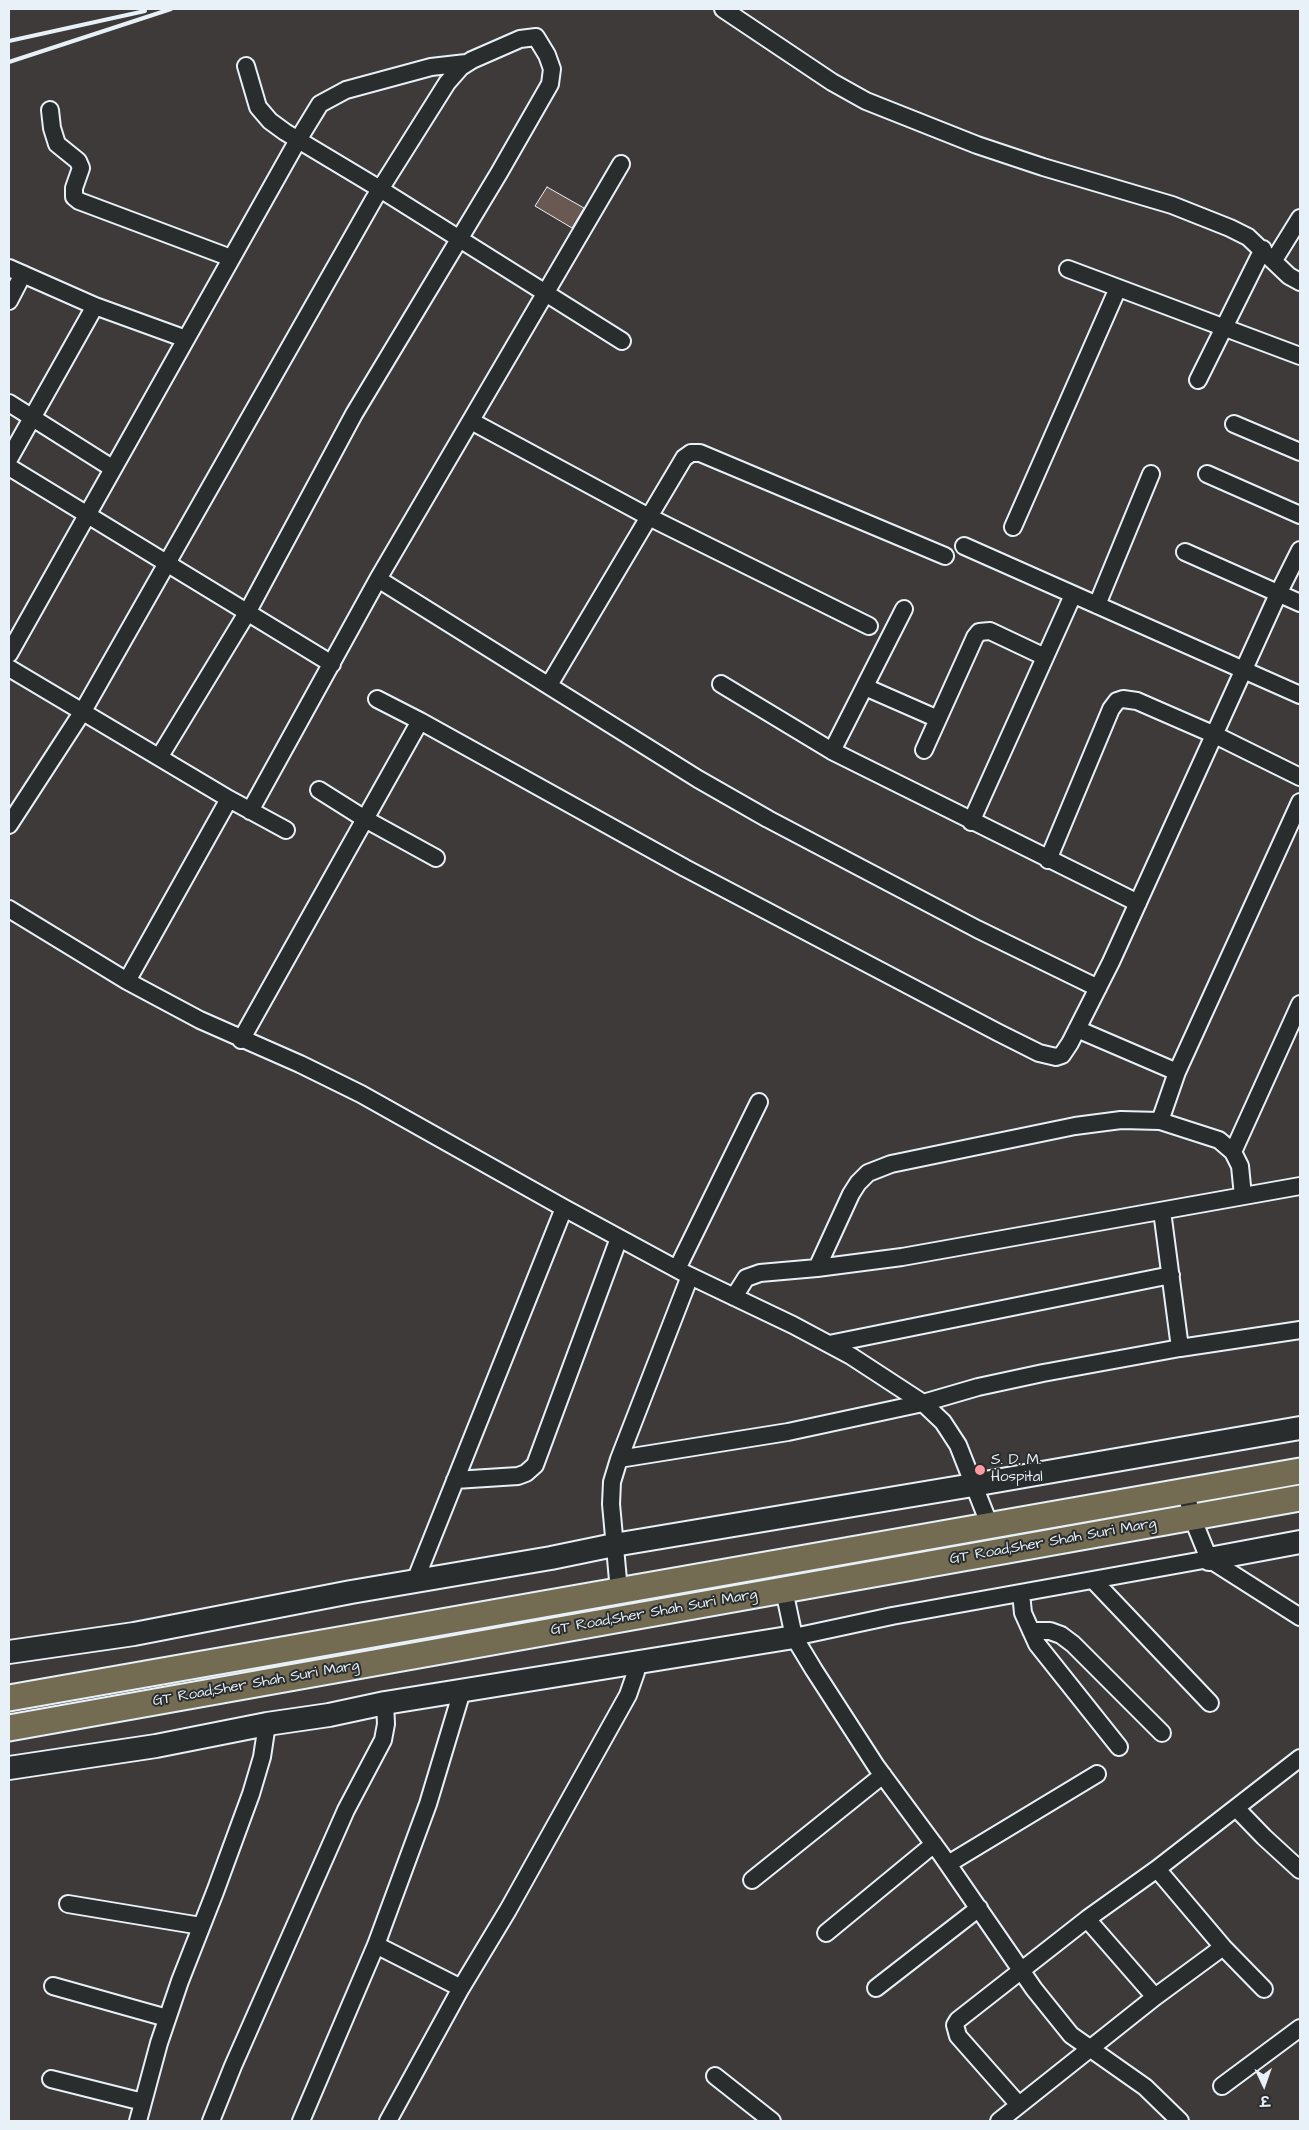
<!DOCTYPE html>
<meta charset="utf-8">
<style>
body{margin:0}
#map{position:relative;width:1309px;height:2130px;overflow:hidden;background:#3d3a39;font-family:"Architects Daughter","Playpen Sans Deva",sans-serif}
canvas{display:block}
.frame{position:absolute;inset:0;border:10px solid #e8f1f8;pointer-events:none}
.north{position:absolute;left:1239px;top:2060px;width:50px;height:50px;-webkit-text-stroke:4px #2a2d2e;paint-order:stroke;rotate:177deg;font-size:14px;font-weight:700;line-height:20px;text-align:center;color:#e8f1f8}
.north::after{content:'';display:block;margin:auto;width:18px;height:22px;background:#e8f1f8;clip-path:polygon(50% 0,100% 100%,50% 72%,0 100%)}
</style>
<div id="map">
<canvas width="1309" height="2130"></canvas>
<div class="frame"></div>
<div class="north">उ</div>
</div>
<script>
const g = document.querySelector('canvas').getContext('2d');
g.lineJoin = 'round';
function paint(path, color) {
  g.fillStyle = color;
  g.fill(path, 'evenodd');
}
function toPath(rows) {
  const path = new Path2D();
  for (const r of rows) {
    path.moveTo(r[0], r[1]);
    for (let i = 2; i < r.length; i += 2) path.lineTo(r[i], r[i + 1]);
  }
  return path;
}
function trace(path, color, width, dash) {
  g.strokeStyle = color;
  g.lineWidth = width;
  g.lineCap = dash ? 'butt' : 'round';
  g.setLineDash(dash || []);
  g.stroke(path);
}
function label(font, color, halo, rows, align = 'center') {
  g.font = font + ' "Architects Daughter",sans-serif';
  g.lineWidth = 4;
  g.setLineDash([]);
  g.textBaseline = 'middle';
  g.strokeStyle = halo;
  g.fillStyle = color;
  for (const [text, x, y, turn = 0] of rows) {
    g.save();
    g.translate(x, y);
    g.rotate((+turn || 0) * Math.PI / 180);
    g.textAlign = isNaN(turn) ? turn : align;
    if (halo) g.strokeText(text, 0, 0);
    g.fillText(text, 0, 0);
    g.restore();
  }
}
const building = toPath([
 [547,187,584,208,572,228,535,206,547,187]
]);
paint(building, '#6a5953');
trace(building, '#e8f1f8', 1);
const minor = toPath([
 [723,9,832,82,866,101,977,145,1043,167,1172,205,1230,228,1248,237,1289,276,1300,282],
 [246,66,258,107,270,121,285,132,380,189,622,341],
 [50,110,52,128,57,144,78,161,81,168,74,188,74,197,79,201,231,258],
 [1274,260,1300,218],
 [9,268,95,306,186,339],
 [1068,269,1300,356],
 [9,301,23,274],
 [1198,380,1263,249],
 [9,403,112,468],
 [471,421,649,517,869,626],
 [1234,424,1300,452],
 [9,459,95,306],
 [9,467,332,664],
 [1207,474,1300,515],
 [1013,527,1118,288],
 [964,546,1300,695],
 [1185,552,1300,603],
 [378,579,698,779,768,819,977,929,1098,988],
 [1097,605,1151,474],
 [9,654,298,140,320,104,346,90,431,67,466,63],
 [9,668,229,799,286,830],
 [721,684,832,751,1138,903],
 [549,685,684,458,691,453,700,453,945,556],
 [865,687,938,719],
 [377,699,420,721,685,868,999,1033,1039,1053,1056,1057,1062,1055,1070,1043,1111,962,1279,592,1300,550],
 [924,750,975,637,979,632,990,631,1045,657],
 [832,751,904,609],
 [319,790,365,819,436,858],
 [250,811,378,579,621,164],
 [971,822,1073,595],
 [9,825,83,711,374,199,447,83,461,67,472,60,520,39,536,37,547,55,552,69,550,84,499,173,354,414,247,613,160,756],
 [1048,860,1111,709,1117,701,1123,699,1137,701,1215,735,1300,777],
 [9,909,127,981,200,1020,300,1064,361,1094,564,1208,684,1273,793,1325,851,1356,923,1403,978,1387,1043,1373,1180,1348,1300,1330],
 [127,981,229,799],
 [1077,1029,1177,1072],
 [241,1040,420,721],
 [1160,1121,1177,1072,1300,802],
 [1233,1152,1300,1004],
 [1162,1211,1180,1348],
 [817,1268,851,1194,858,1183,868,1173,891,1164,1075,1126,1121,1120,1160,1121,1219,1140,1233,1152,1240,1166,1243,1196],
 [677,1269,759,1102],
 [734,1297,746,1278,760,1273,817,1268,902,1257,1300,1186],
 [829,1344,1171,1275],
 [619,1459,788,1432,923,1403,943,1422,958,1445,990,1526],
 [455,1480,518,1476,526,1473,535,1465,619,1238],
 [1186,1492,1192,1517,1209,1559,1300,1617],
 [1093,1580,1210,1703],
 [415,1581,564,1208],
 [784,1590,794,1637,814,1670,876,1766,941,1854,1034,1989,1071,2035,1145,2087,1180,2121],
 [619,1591,611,1504,612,1482,619,1459,690,1276],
 [1021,1593,1023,1613,1037,1644,1119,1747],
 [1031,1631,1050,1631,1061,1635,1073,1644,1162,1733],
 [794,1637,892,1616,1209,1559],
 [1236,1808,1264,1837,1300,1870],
 [948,1864,1097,1774],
 [1157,1869,1223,1947,1264,1989],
 [752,1880,883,1775],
 [68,1904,201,1926],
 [1087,1919,1155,1997],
 [826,1933,934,1844],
 [376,1945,461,1988],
 [53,1986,167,2018],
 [876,1988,979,1908],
 [715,2076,772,2121],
 [51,2079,143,2102],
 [1222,2086,1300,2028],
 [1019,2105,958,2036,955,2025,958,2020,1087,1919,1157,1869,1300,1758],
 [138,2121,159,2043,180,1981,215,1892,251,1794,262,1757,267,1724],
 [211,2121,233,2066,346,1810,383,1740,386,1724,385,1703],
 [301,2121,376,1945,428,1804,462,1691],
 [388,2121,461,1988,508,1910,628,1695,636,1672,635,1663],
 [999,2121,1155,1997,1223,1947]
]);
const secondary = toPath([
 [1209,1559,1300,1542],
 [9,1652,134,1634,351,1592,551,1558,614,1545,973,1485,1300,1428],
 [9,1768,156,1746,267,1724,329,1715,385,1703,794,1637]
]);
const primary = toPath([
 [9,1698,1300,1471],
 [9,1728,1300,1498]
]);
trace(minor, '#e8f1f8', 20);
trace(secondary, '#e8f1f8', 26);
trace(primary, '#e8f1f8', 29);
trace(minor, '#2a2d2e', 16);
trace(secondary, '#2a2d2e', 22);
trace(primary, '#736b52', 25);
trace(toPath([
 [9,41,145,11],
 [9,62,171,9]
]), '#e8f1f8', 4);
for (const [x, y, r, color] of [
 [980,1470,6,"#ff9aa2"]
]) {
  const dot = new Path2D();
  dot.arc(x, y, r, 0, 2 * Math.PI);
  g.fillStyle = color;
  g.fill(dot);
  trace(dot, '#2a2d2e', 2);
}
label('15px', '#e8f1f8', '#2a2d2e', [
 ["S. D. M.",991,1461],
 ["Hospital",991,1478]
], 'left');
label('15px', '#e8f1f8', '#2a2d2e', [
 ["GT Road;Sher Shah Suri Marg",1053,1542,-10],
 ["GT Road;Sher Shah Suri Marg",654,1613,-10],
 ["GT Road;Sher Shah Suri Marg",256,1684,-10]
]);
</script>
